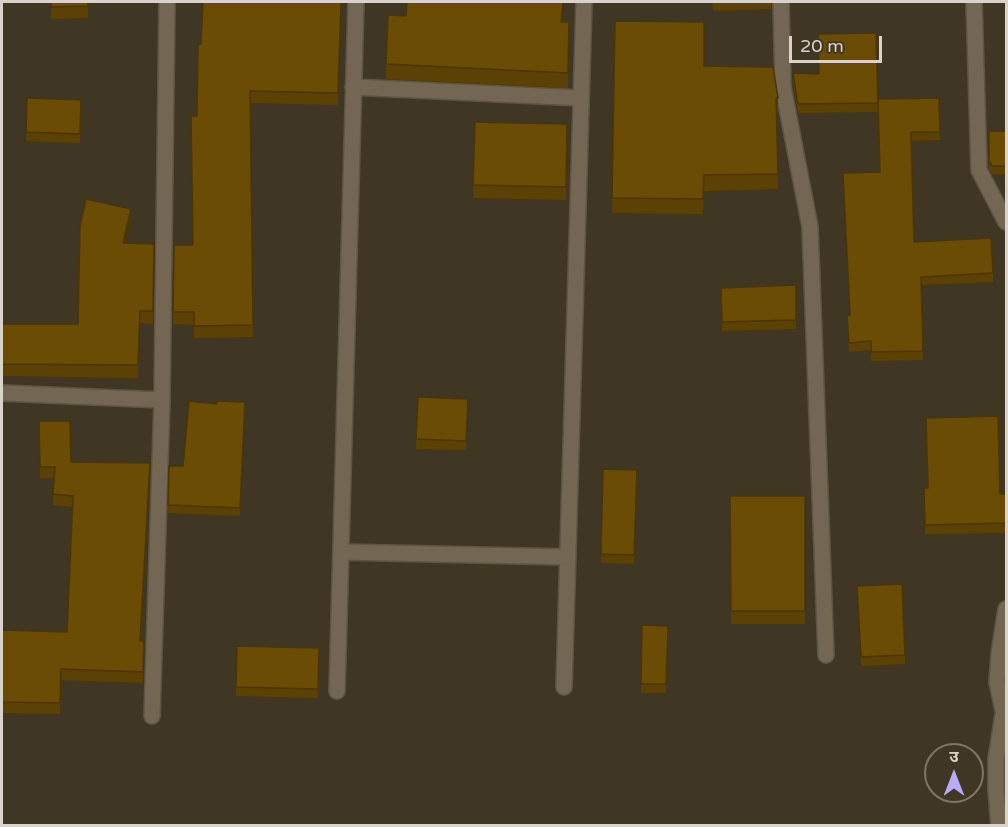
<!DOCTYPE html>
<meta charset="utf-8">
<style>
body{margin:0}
#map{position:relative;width:1008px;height:827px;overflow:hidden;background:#403624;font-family:"Varela Round","Noto Sans Devanagari",sans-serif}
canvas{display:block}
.frame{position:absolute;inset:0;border:3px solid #dad3c9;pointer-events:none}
.north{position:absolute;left:924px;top:743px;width:60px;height:60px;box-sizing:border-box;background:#403624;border:2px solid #7e7566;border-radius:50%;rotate:0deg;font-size:16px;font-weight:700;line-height:24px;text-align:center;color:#dad3c9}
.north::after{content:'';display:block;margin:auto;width:21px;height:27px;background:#b8abf7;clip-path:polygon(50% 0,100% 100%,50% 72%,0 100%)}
.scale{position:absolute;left:789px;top:36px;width:93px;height:27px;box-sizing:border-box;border:3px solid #dad3c9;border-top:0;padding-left:8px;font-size:18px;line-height:21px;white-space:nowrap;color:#dad3c9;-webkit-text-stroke:4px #403624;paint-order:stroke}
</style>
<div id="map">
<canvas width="1008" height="827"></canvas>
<div class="frame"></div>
<div class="north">उ</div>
<div class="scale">20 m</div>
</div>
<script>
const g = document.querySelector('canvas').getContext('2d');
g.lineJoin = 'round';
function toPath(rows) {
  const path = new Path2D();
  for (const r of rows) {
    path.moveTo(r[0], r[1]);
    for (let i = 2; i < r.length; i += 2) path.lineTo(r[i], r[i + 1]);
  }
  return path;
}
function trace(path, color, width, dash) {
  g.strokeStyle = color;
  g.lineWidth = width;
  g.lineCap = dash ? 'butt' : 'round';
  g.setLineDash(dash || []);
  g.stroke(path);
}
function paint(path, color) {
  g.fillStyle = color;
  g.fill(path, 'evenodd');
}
const street = toPath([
 [781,2,783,87,810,227,826,655],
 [974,2,979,170,1006,222],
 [353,87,581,98],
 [2,393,162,400],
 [341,552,568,557],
 [1006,609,999,654,997,682,1006,724],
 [564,687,584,2],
 [337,691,356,2],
 [152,716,162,400,167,2],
 [999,826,996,790,996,759,1003,715]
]);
trace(street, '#5d5445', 18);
trace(street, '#736754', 15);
paint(toPath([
 [51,2,88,2,88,18,51,19],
 [341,2,338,105,250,103,253,337,194,338,194,325,173,324,174,245,193,245,197,116,201,44],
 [712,2,771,2,771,9,713,11],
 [406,16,569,22,568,88,386,79,386,64],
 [615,21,704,66,778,98,778,113,776,113,778,189,704,191,703,214,612,213],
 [793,73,878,103,939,98,940,140,911,141,914,242,993,273,993,282,921,285,923,360,871,361,871,350,849,352,847,325,847,316,850,315,843,173,880,172,878,112,798,113,793,82],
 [27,98,81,100,80,143,26,141],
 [567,124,566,200,473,198,473,185],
 [989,131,1006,131,1006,174,992,174,989,169],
 [131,222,126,243,154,244,153,324,140,323,138,378,2,376,2,324,78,324],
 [796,285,796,329,722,331,721,288],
 [418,397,468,399,466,450,416,449],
 [245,402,240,516,168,513,169,466,183,466,217,404],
 [39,421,71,462,150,474,141,641,144,641,143,683,61,680,60,714,2,713,2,630,67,632,72,507,53,505,54,478,40,478],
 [603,469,637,480,634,564,601,563],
 [924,488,1006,494,1006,533,925,534],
 [730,496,805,496,805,624,731,624],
 [857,595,905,655,905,664,861,666],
 [642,625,668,626,666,693,641,693],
 [237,646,319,648,318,698,236,696]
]), '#5c4104');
paint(toPath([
 [563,2,564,2,561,37,561,22],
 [131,209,131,222,123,256,123,243],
 [150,463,150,474,140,652,140,641]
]), '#4b3504');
const building = toPath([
 [51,2,88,2,88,6,51,7,51,2],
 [203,2,341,2,338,93,250,91,253,325,194,326,194,312,173,312,174,245,193,245,191,116,197,116,198,44,201,44,203,2],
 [407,2,563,2,561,22,569,22,568,73,386,64,388,15,406,16,407,2],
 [615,21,704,22,704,66,773,67,778,98,776,98,778,174,704,175,703,199,612,198,615,21],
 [876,33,878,103,798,104,793,73,819,74,818,34,876,33],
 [27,98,81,100,80,134,26,132,27,98],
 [939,98,940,132,911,132,914,242,991,238,993,273,921,277,923,351,871,352,871,341,849,343,847,316,850,315,843,173,880,172,878,99,939,98],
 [475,122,567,124,566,187,473,185,475,122],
 [989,131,1006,131,1006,166,992,166,989,161,989,131],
 [86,199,131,209,123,243,154,244,153,311,140,311,138,365,2,364,2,324,78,324,80,226,86,199],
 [796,285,796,320,722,322,721,288,796,285],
 [418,397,468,399,466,441,416,439,418,397],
 [189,401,217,404,217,401,245,402,240,508,168,505,169,466,183,466,189,401],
 [998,416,1000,494,1006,494,1006,523,925,525,924,488,928,488,926,418,998,416],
 [39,421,70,421,71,462,150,463,140,641,144,641,143,672,61,669,60,703,2,702,2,630,67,632,73,496,53,494,55,467,40,467,39,421],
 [603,469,637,470,634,555,601,554,603,469],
 [730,496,805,496,805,611,731,611,730,496],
 [902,584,905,655,861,657,857,586,902,584],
 [642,625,668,626,666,684,641,684,642,625],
 [237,646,319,648,318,689,236,687,237,646]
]);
paint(building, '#6b4c05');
trace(building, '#4b3504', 1.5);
</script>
